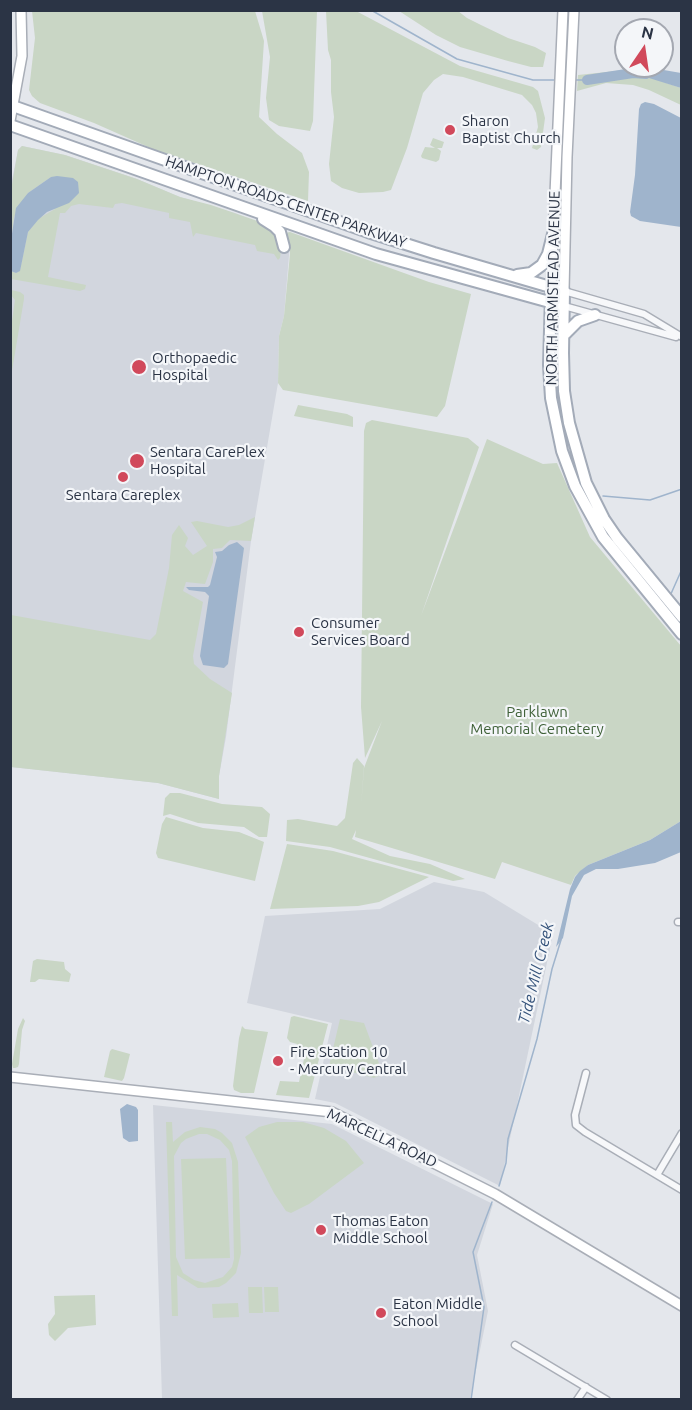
<!DOCTYPE html>
<style>
body{margin:0}
#map{position:relative;width:692px;height:1410px;overflow:hidden;background:#e4e7ec;font-family:Ubuntu,sans-serif}
canvas{display:block}
.frame{position:absolute;inset:0;border:12px solid #2b3445;pointer-events:none}
.north{position:absolute;left:614px;top:18px;width:60px;height:60px;box-sizing:border-box;background:#f4f6f9;border:2px solid #a4a8b1;border-radius:50%;rotate:13deg;font-size:16px;font-weight:700;line-height:24px;text-align:center;color:#2b3445}
.north::after{content:'';display:block;margin:auto;width:21px;height:27px;background:#d1495b;clip-path:polygon(50% 0,100% 100%,50% 72%,0 100%)}
</style>
<div id="map">
<canvas width="692" height="1410"></canvas>
<div class="frame"></div>
<div class="north">N</div>
</div>
<script>
const g = document.querySelector('canvas').getContext('2d');
g.lineJoin = 'round';
function paint(path, color) {
  g.fillStyle = color;
  g.fill(path, 'evenodd');
}
function toPath(rows) {
  const path = new Path2D();
  for (const r of rows) {
    path.moveTo(r[0], r[1]);
    for (let i = 2; i < r.length; i += 2) path.lineTo(r[i], r[i + 1]);
  }
  return path;
}
function trace(path, color, width, dash) {
  g.strokeStyle = color;
  g.lineWidth = width;
  g.lineCap = dash ? 'butt' : 'round';
  g.setLineDash(dash || []);
  g.stroke(path);
}
function label(font, color, halo, rows, align = 'center') {
  g.font = font + ' Ubuntu,sans-serif';
  g.lineWidth = 4.5;
  g.setLineDash([]);
  g.textBaseline = 'middle';
  g.strokeStyle = halo;
  g.fillStyle = color;
  for (const [text, x, y, turn = 0] of rows) {
    g.save();
    g.translate(x, y);
    g.rotate((+turn || 0) * Math.PI / 180);
    g.textAlign = isNaN(turn) ? turn : align;
    if (halo) g.strokeText(text, 0, 0);
    g.fillText(text, 0, 0);
    g.restore();
  }
}
paint(toPath([
 [22,146,65,155,137,179,180,197,235,213,285,233,290,243,284,316,279,336,278,383,251,541,226,737,219,776,219,799,158,783,11,767,10,190,18,150],
 [434,882,484,892,553,934,500,1186,335,1103,315,1099,332,1023,247,1003,265,916,380,909],
 [153,1105,332,1124,493,1204,477,1255,488,1311,470,1399,162,1399]
]), '#d2d6de');
paint(toPath([
 [32,11,255,11,264,41,259,117,277,134,302,153,309,172,308,201,155,150,94,123,40,103,32,96,29,90,35,38],
 [262,11,317,11,313,121,310,131,279,126,269,120,266,98,270,57],
 [326,11,356,11,460,66,533,87,538,91,545,118,541,147,537,150,532,148,538,127,536,113,532,105,522,95,463,77,443,74,434,80,423,93,407,148,391,190,383,192,359,193,342,188,331,181,329,164,334,117,331,92,331,60,328,50],
 [399,11,458,11,467,18,481,25,508,38,535,47,546,53,543,67,531,67,508,61,460,47,436,35],
 [644,68,658,69,635,72,681,88,681,105,649,90,633,85,606,83,577,91,578,75],
 [433,138,444,142,442,148,437,148,441,151,439,160,436,162,422,158,421,156,425,147,435,148,430,145],
 [22,146,65,155,137,179,180,197,211,205,269,225,277,237,281,250,280,258,278,260,274,254,257,251,255,245,196,233,193,237,190,222,169,218,169,213,122,203,115,204,113,208,79,204,71,206,65,213,60,213,48,277,86,285,85,289,80,291,11,279,11,271,16,273,20,270,28,232,38,219,55,209,51,177,28,193,14,217,11,240,11,190,18,150],
 [290,232,429,282,471,294,445,406,437,417,283,390,278,383,279,336,284,316,290,254,290,243,285,233],
 [11,290,20,292,24,295,24,299,11,377,11,328,15,300,11,295],
 [298,405,347,414,353,417,353,427,294,416],
 [372,420,468,438,479,447,421,616,487,439,543,464,557,463,590,537,681,646,681,821,650,840,588,865,575,876,571,885,502,862,495,879,355,837,356,830,352,839,361,843,390,856,430,864,465,879,453,881,330,847,286,841,287,820,298,819,337,826,345,818,353,763,357,758,364,766,361,807,364,768,382,721,365,758,361,707,364,431,366,423],
 [255,517,251,541,230,540,222,548,213,549,213,562,205,584,186,582,183,591,203,602,193,656,194,664,210,679,232,693,219,776,219,799,158,783,11,767,11,615,150,640,156,634,169,568,172,535,179,525,188,538,185,546,193,555,207,546,191,522,197,521,228,527,239,525],
 [170,793,180,793,222,804,262,807,270,814,267,837,259,837,244,827,198,823,170,814,163,816,165,798],
 [166,817,203,828,239,832,264,842,255,881,158,858,156,853,162,824],
 [287,844,333,851,429,877,379,902,358,906,270,909],
 [37,959,64,962,65,969,71,974,69,982,39,979,35,982,30,982,33,961],
 [294,1016,328,1024,309,1098,276,1095,280,1081,299,1082,304,1059,298,1057,295,1049,297,1044,290,1042,287,1038,291,1017],
 [23,1018,25,1021,22,1030,19,1064,18,1067,15,1068,13,1068,12,1064,18,1029],
 [340,1019,364,1023,383,1074,374,1078,329,1066],
 [242,1026,245,1029,268,1032,254,1093,241,1093,234,1090,233,1086,239,1038],
 [112,1049,130,1054,124,1078,122,1081,104,1077,110,1051],
 [166,1122,172,1122,173,1142,185,1132,200,1127,215,1129,222,1133,232,1143,238,1162,241,1253,236,1273,226,1283,219,1287,198,1288,177,1275,178,1316,172,1316],
 [199,1134,207,1134,220,1140,229,1150,232,1161,234,1259,232,1267,223,1277,205,1283,194,1280,183,1273,176,1257,174,1156,181,1143,186,1139],
 [277,1122,303,1122,324,1128,346,1141,364,1163,309,1204,291,1213,286,1211,274,1193,245,1137,259,1127],
 [226,1158,230,1258,185,1259,181,1159],
 [248,1287,262,1287,263,1313,249,1313],
 [264,1287,278,1287,279,1312,265,1312],
 [95,1295,96,1325,68,1328,55,1341,49,1335,48,1324,55,1314,54,1296],
 [238,1303,239,1317,213,1318,212,1304]
]), '#c9d6c5');
paint(toPath([
 [658,69,681,73,681,88,633,73],
 [645,102,654,104,681,118,681,227,640,221,631,216,630,212,635,175,639,109,641,104],
 [57,176,73,178,78,182,79,193,69,203,47,212,38,220,28,232,20,271,16,273,11,271,11,240,16,208,28,193,51,177],
 [237,542,244,548,228,664,224,668,203,665,200,656,209,596,205,592,189,590,186,587,208,587,210,585,217,557,215,552,222,551,229,545],
 [681,821,681,852,655,863,618,869,596,869,584,875,572,896,563,938,556,947,570,889,575,877,580,871,588,865,650,840],
 [127,1104,136,1107,138,1110,138,1141,129,1142,123,1138,120,1109]
]), '#9fb4cc');
trace(toPath([
 [371,10,457,59,533,80,555,80],
 [575,80,587,80],
 [603,496,650,500,682,489],
 [670,596,682,569],
 [499,1186,506,1163,508,1139,537,1039,552,969,561,940],
 [471,1400,484,1307,473,1252,492,1202]
]), '#9fb4cc', 1.5);
trace(toPath([
 [587,80,633,73,646,74]
]), '#9fb4cc', 10);
const street = toPath([
 [564,291,644,314,682,337],
 [564,306,676,337],
 [678,922,682,922],
 [586,1073,575,1115,576,1125,585,1132,682,1190],
 [657,1175,682,1133],
 [515,1345,607,1400],
 [577,1400,586,1387]
]);
const secondary = toPath([
 [10,121,22,56,21,10],
 [551,286,563,10],
 [564,291,567,157,574,10],
 [10,1077,332,1112,495,1194,682,1306]
]);
const primary = toPath([
 [10,105,368,232,434,253,564,291,563,353,564,391,569,423,586,483,604,519,617,538,682,617],
 [10,125,376,254,564,306],
 [263,219,274,226,280,232,284,247],
 [517,275,531,273,542,265,548,254,553,234],
 [551,295,549,365,551,398,562,451,575,486,603,537,682,634],
 [563,336,578,321,595,315]
]);
trace(street, '#a9aeb7', 9);
trace(secondary, '#a9aeb7', 12);
trace(primary, '#a3abb8', 14);
trace(street, '#f7f8fa', 6);
trace(secondary, '#fff', 9);
trace(primary, '#fff', 10);
for (const [x, y, r, color] of [
 [450,130,6,"#d1495b"],
 [139,367,8,"#d1495b"],
 [137,461,8,"#d1495b"],
 [123,477,6,"#d1495b"],
 [299,632,6,"#d1495b"],
 [278,1061,6,"#d1495b"],
 [321,1230,6,"#d1495b"],
 [381,1313,6,"#d1495b"]
]) {
  const dot = new Path2D();
  dot.arc(x, y, r, 0, 2 * Math.PI);
  g.fillStyle = color;
  g.fill(dot);
  trace(dot, '#f4f6f9', 2);
}
label('15px', '#2b3445', '#f4f6f9', [
 ["Sharon",462,121],
 ["Baptist Church",462,138],
 ["Orthopaedic",152,358],
 ["Hospital",152,375],
 ["Sentara CarePlex",150,452],
 ["Hospital",150,469],
 ["Sentara Careplex",123,495,"center"],
 ["Consumer",311,623],
 ["Services Board",311,640],
 ["Fire Station 10",290,1052],
 ["- Mercury Central",290,1069],
 ["Thomas Eaton",333,1221],
 ["Middle School",333,1238],
 ["Eaton Middle",393,1304],
 ["School",393,1321]
], 'left');
label('15px', '#2b3445', '#f4f6f9', [
 ["HAMPTON ROADS CENTER PARKWAY",286,202,19],
 ["NORTH ARMISTEAD AVENUE",553,288,-89],
 ["MARCELLA ROAD",382,1138,25]
]);
label('15px', '#3f6138', '#f4f6f9', [
 ["Parklawn",537,712],
 ["Memorial Cemetery",537,729]
]);
label('italic 16px', '#34527a', '#f4f6f9', [
 ["Tide Mill Creek",536,973,-76]
]);
</script>
